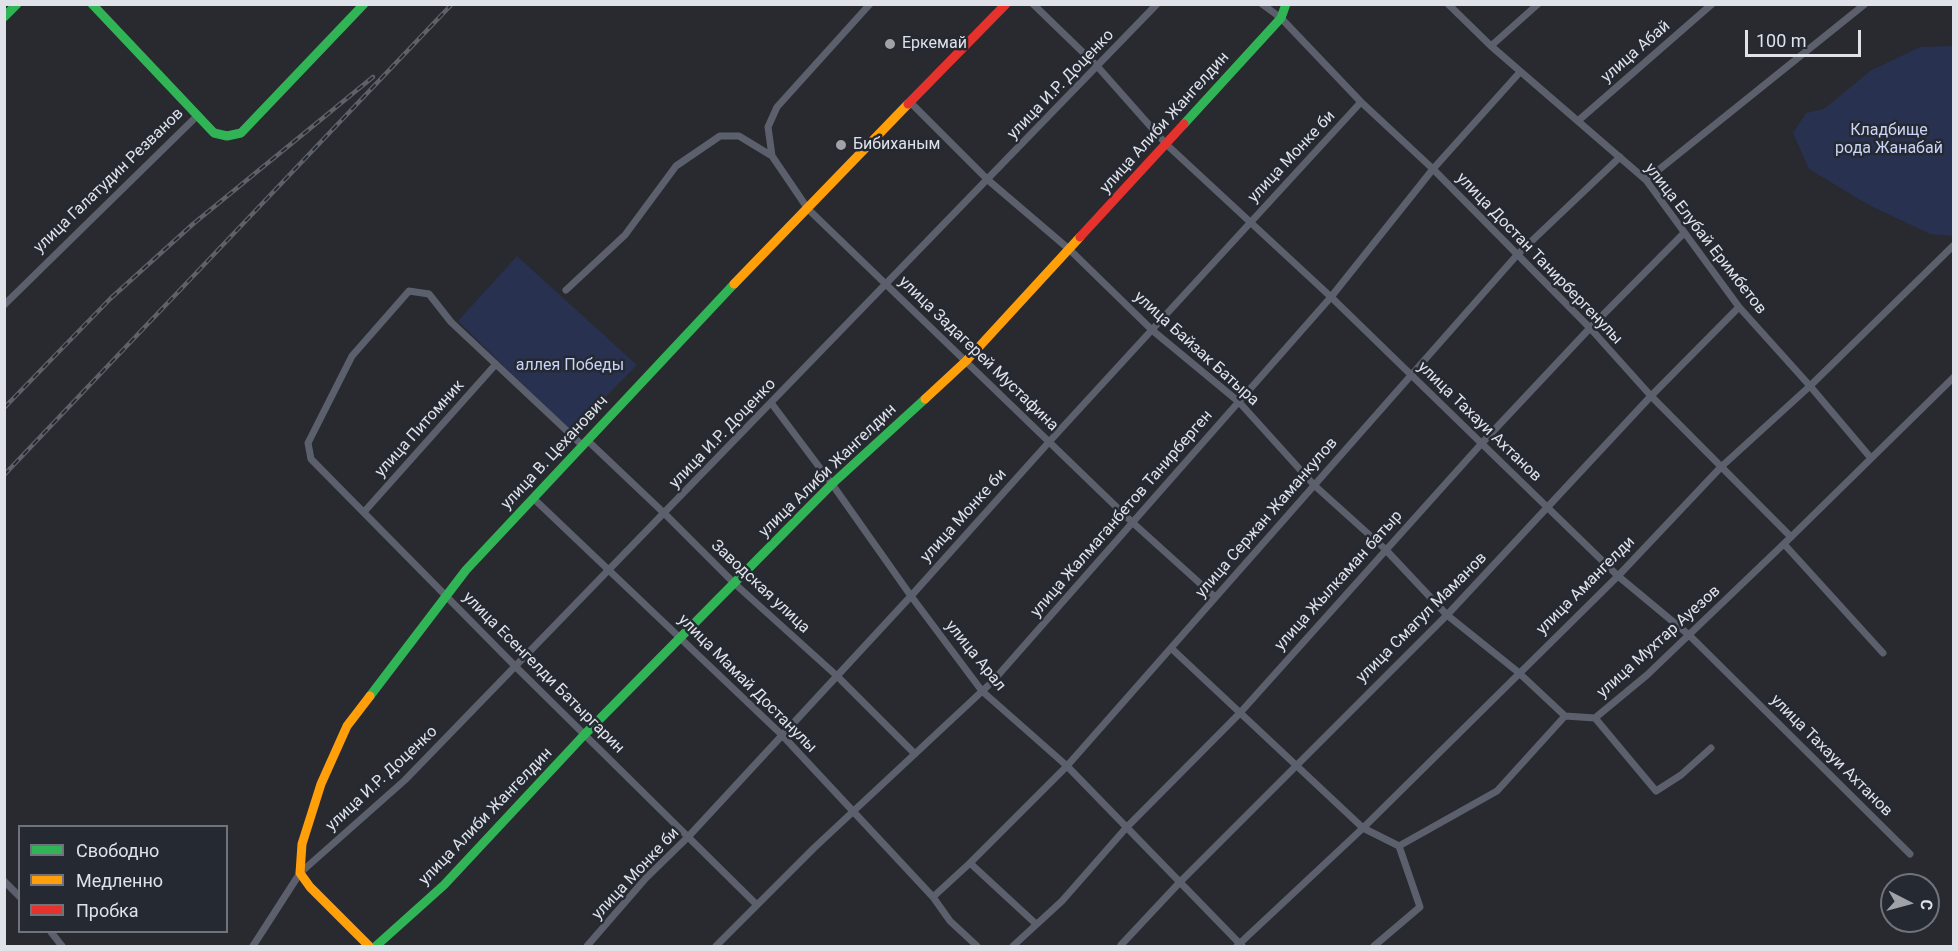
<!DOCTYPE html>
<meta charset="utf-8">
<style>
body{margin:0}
#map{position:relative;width:1958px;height:951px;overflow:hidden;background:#282a2f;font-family:Roboto,sans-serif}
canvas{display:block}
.frame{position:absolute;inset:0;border:6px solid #e0e2e9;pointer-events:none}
.legend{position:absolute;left:18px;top:825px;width:210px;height:108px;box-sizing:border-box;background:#252932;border:2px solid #70737b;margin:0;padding:8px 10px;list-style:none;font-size:18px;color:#e0e2e9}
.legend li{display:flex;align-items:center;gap:12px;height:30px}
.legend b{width:30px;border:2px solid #70737b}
.north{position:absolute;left:1880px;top:873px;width:60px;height:60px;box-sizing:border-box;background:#252932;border:2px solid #70737b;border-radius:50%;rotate:96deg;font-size:16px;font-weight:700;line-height:24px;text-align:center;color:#e0e2e9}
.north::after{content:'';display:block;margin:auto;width:21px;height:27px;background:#a0a2a8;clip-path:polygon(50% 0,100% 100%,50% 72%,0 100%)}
.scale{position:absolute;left:1745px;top:30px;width:116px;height:27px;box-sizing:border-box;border:3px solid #e0e2e9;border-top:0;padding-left:8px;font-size:18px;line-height:21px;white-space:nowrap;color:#e0e2e9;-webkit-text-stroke:4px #252932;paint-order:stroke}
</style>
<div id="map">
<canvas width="1958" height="951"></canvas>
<div class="frame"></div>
<ul class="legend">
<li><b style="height:8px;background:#30b455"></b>Свободно</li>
<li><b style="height:8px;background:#ff9f0a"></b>Медленно</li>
<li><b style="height:8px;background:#e5322d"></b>Пробка</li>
</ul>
<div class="north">С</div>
<div class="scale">100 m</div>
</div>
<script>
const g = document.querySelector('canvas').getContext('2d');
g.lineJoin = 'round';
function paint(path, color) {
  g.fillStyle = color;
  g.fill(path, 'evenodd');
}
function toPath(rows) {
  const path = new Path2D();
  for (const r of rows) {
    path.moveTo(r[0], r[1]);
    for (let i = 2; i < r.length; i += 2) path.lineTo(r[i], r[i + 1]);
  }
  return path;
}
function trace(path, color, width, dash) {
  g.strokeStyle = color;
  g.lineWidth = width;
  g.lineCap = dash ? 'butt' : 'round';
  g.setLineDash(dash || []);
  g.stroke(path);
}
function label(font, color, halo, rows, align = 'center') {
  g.font = font + ' Roboto,sans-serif';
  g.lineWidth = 5;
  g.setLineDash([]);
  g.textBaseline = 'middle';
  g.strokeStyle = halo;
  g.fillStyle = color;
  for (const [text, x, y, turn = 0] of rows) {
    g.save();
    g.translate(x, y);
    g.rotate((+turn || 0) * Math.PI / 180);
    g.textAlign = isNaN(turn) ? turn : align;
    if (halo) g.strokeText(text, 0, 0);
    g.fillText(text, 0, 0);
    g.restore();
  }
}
paint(toPath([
 [1953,46,1954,46,1953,236,1930,234,1867,204,1809,169,1793,133,1806,113,1824,109,1870,71,1920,47],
 [517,256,637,365,571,432,458,321]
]), '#283150');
trace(toPath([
 [870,4,777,107,768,127,772,156,808,209,1132,522,1215,597],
 [1033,4,1097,66,1166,144,1331,297,1618,576,1689,635,1910,854],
 [1262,4,1281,18,1361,102,1433,169,1590,328,1651,396,1791,537],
 [1448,4,1491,46,1646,180,1739,307,1810,386,1870,457],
 [1491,46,1538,4],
 [911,103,988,180,1070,250,1152,330,1239,402,1314,485,1385,549,1447,615,1518,672,1565,716],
 [1579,120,1712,4],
 [1646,180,1865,4],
 [566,290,625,235,676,166,720,136,739,136,772,156],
 [4,305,198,115],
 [772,404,832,484,911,596,982,691,1067,766,1242,946],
 [587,440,665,514,734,583,837,676,915,754],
 [582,445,451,322,429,294,409,291,352,356,308,443,311,459,516,667,757,905],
 [533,498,782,735,933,897,950,921,977,946],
 [364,512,496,364],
 [1784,544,1883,653],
 [1171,648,1363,828,1399,846],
 [1595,718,1656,791,1681,775,1711,748],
 [1399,846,1497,791,1565,716,1595,718,1647,675,1791,537,1954,377],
 [970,863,1036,924],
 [4,881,20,897],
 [933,897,970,863,1067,766,1517,255,1620,157],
 [51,932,62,946],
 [1121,945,1180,882,1447,615,1651,396,1739,307],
 [253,946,300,873,405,780,1157,4],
 [587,946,646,878,688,837,911,596,1049,442,1361,102],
 [716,946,814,848,993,681,1331,297,1433,169,1520,72],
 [1013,946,1062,901,1126,828,1239,714,1482,443,1590,328,1684,233],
 [1237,946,1363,828,1618,576,1721,467,1810,386,1954,245],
 [1374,946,1420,907,1399,846]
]), '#5c606d', 7);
trace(toPath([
 [92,4,214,133,227,136,241,133,364,4],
 [4,17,17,4],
 [1184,124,1281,18,1286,4],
 [370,696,466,570,734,284],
 [376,946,444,885,584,735,832,484,925,399]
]), '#30b455', 9);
trace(toPath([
 [734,284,908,104],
 [925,399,966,361,1080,237],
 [369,946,310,887,300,873,302,844,321,784,347,726,370,696]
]), '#ff9f0a', 9);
trace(toPath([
 [908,104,1006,4],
 [1080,237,1184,124]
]), '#e5322d', 9);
const rail = toPath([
 [4,408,111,298,193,224,373,77],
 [4,475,452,4]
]);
trace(rail, '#5e6168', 4.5);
trace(rail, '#252932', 2, [7]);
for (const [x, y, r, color] of [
 [890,44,6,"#a0a2a8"],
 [841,145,6,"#a0a2a8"]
]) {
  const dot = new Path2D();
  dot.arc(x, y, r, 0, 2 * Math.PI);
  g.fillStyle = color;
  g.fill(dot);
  trace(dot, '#252932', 2);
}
label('16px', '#e0e2e9', '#252932', [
 ["Еркемай",902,44],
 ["Бибиханым",853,145]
], 'left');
label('16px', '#e0e2e9', '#252932', [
 ["улица Абай",1636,52,-41],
 ["улица И.Р. Доценко",1061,85,-46],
 ["улица Алиби Жангелдин",1165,123,-48],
 ["улица Монке би",1292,157,-47],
 ["улица Галатудин Резванов",109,181,-44],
 ["улица Елубай Еримбетов",1705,239,52],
 ["улица Достан Танирбергенулы",1539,259,46],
 ["улица Байзак Батыра",1196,349,42],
 ["улица Задагерей Мустафина",978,354,44],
 ["улица Тахауи Ахтанов",1479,422,44],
 ["улица Питомник",420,429,-48],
 ["улица И.Р. Доценко",723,434,-46],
 ["улица В. Цеханович",555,453,-47],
 ["улица Алиби Жангелдин",828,471,-44],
 ["улица Жалмаганбетов Танирберген",1122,514,-49],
 ["улица Монке би",964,516,-48],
 ["улица Сержан Жаманкулов",1267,518,-49],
 ["улица Жылкаман батыр",1339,581,-48],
 ["улица Амангелди",1586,586,-45],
 ["Заводская улица",760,587,43],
 ["улица Смагул Маманов",1422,618,-45],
 ["улица Мухтар Ауезов",1659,642,-42],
 ["улица Арал",975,656,51],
 ["улица Есенгелди Батыргарин",543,673,45],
 ["улица Мамай Достанулы",747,684,45],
 ["улица Тахауи Ахтанов",1831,756,45],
 ["улица И.Р. Доценко",382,779,-43],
 ["улица Алиби Жангелдин",486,817,-46],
 ["улица Монке би",636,874,-47]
]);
label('16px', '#c9d4f7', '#252932', [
 ["Кладбище",1889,131],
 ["рода Жанабай",1889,149],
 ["аллея Победы",570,366]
]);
</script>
